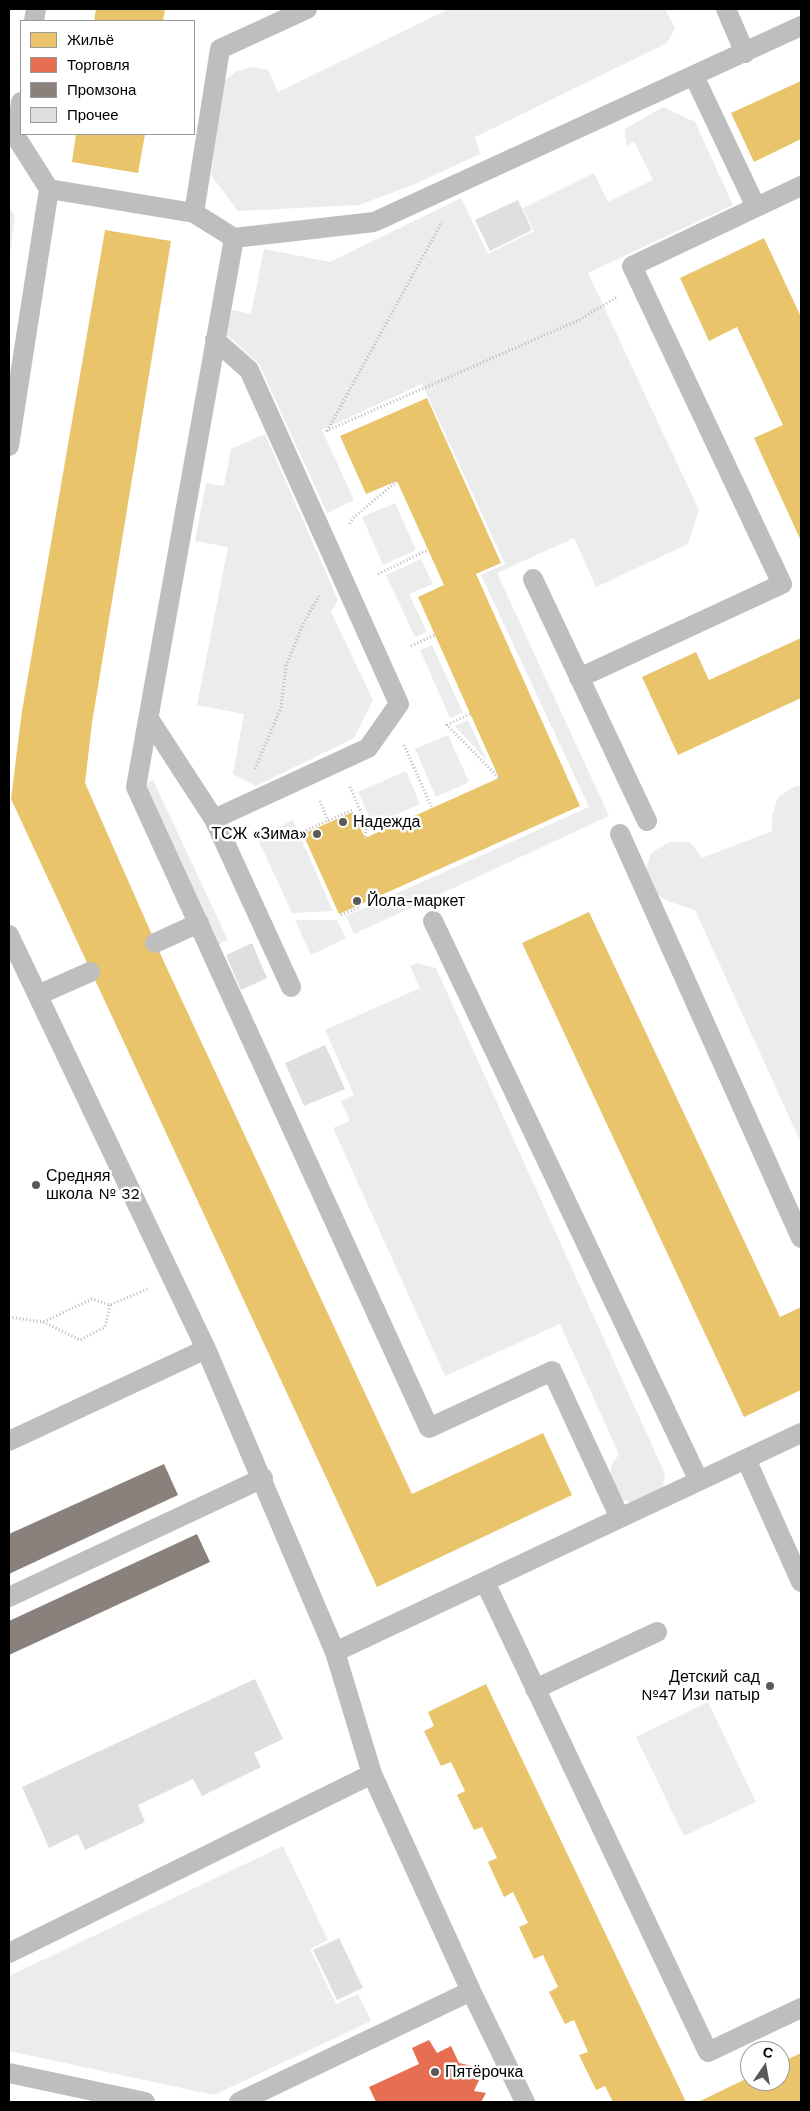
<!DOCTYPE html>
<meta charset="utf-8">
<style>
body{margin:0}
#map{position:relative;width:810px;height:2111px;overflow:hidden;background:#fff;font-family:"Work Sans",sans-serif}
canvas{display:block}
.frame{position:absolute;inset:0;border:10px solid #000;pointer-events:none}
.legend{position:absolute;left:20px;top:20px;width:175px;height:115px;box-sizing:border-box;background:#fff;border:1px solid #999;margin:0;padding:6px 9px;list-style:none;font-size:15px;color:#000}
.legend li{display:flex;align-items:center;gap:10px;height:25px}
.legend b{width:25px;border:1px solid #999}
.north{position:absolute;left:740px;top:2041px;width:50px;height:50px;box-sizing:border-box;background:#fff;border:1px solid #999;border-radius:50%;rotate:12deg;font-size:14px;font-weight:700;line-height:20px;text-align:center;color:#000}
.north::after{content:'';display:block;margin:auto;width:18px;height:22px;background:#595959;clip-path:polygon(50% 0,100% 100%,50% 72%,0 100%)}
</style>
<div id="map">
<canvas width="810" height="2111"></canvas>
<div class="frame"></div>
<ul class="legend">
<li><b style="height:14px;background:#e9c46a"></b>Жильё</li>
<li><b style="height:14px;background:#e76f51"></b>Торговля</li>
<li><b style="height:14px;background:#8a817c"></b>Промзона</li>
<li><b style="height:14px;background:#dfdfdf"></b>Прочее</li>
</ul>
<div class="north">С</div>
</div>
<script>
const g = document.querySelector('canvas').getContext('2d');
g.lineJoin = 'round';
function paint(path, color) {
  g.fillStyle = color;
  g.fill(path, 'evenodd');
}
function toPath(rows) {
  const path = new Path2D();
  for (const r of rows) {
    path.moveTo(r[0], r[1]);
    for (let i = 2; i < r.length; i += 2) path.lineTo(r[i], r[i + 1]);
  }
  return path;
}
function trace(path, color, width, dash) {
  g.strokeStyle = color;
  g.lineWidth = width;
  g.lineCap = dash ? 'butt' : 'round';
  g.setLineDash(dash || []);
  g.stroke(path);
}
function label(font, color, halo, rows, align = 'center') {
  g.font = font + ' "Work Sans",sans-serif';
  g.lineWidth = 5;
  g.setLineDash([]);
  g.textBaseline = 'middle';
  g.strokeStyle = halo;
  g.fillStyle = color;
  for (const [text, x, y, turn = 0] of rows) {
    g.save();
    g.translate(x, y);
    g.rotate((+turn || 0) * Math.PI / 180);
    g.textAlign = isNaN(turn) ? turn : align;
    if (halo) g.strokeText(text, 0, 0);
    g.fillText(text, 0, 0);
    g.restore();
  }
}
paint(toPath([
 [449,9,665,9,675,28,667,43,475,137,480,154,415,184,359,205,238,211,211,175,223,82,235,72,252,67,268,70,278,92],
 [663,107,695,122,733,205,588,273,699,510,688,544,596,587,574,538,497,573,609,816,354,934,346,916,589,807,481,575,505,564,422,384,322,430,354,500,327,513,259,364,227,335,232,310,251,314,264,249,330,262,461,198,488,254,534,231,523,208,594,173,608,202,653,180,634,141,626,146,625,129],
 [9,208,15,215,9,262],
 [265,434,338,600,331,612,373,700,354,738,256,786,233,774,244,714,197,705,228,547,195,541,206,483,224,486,231,449],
 [395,503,416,550,383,565,362,517],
 [421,559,433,584,409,594,427,632,415,637,386,575],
 [432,645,463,713,450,718,420,650],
 [468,720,487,761,455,726],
 [448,735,469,782,436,797,415,749],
 [406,771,420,804,373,825,358,792],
 [153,780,228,940,217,945,143,785],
 [795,786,801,786,801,1143,695,910,670,902,654,893,644,876,651,853,669,842,690,842,702,858,772,831,772,816,778,797],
 [293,820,333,911,292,913,257,837],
 [295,920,337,920,346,938,311,955],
 [417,963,436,968,665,1474,662,1489,635,1504,620,1499,610,1483,611,1466,619,1454,560,1324,445,1376,333,1128,350,1121,341,1101,354,1095,325,1030,420,988,410,966],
 [708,1702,756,1802,684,1836,636,1737],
 [283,1846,328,1940,310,1949,336,2004,358,1994,371,2021,214,2095,9,2051,9,1976]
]), '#ececec');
paint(toPath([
 [96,9,165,9,163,21,94,21],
 [801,81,801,139,754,162,731,113],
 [76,134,145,134,138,173,72,162],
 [105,230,171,241,92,723,85,783,164,962,412,1494,543,1433,572,1495,377,1587,11,799,22,711],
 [764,238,801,317,801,541,754,438,783,425,737,327,709,341,680,278],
 [427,398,501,563,476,574,580,806,339,914,303,834,353,812,365,838,499,778,418,597,444,585,397,481,366,494,340,436],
 [801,638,801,698,678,755,642,677,696,652,709,680],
 [589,912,780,1317,801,1307,801,1390,744,1417,522,943],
 [486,1684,686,2102,613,2102,605,2086,596,2090,579,2055,588,2052,574,2020,565,2024,549,1992,558,1987,543,1955,534,1959,519,1927,528,1923,513,1892,504,1897,488,1862,497,1858,482,1827,474,1830,457,1795,465,1791,451,1762,441,1766,424,1731,434,1726,428,1712],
 [801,2053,801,2102,698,2102,750,2077,750,2081,780,2081,780,2063]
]), '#e9c46a');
paint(toPath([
 [429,2040,437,2053,451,2046,459,2063,472,2066,466,2077,479,2080,474,2091,486,2093,481,2102,376,2102,369,2087,419,2064,412,2048]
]), '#e76f51');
paint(toPath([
 [164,1464,178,1495,9,1574,9,1534],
 [197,1534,210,1562,9,1655,9,1621]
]), '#8a817c');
paint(toPath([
 [518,200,532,230,490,251,475,220],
 [252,943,267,978,241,990,226,955],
 [325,1045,345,1089,304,1106,285,1063],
 [255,1679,283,1739,254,1753,261,1767,202,1796,193,1779,138,1805,145,1822,85,1850,78,1834,49,1848,22,1787],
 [339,1938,363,1988,337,2000,313,1950]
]), '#dfdfdf');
trace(toPath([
 [326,431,579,320,617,297],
 [327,431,442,222],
 [350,524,352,519,397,481],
 [378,574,428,550],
 [411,646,435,635],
 [470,714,447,725,499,778],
 [404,745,432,808],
 [255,769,281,707,286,666,303,624,319,596],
 [350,787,367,826,365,838],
 [320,801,328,821],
 [303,832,352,810],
 [341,915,360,907,359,905],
 [9,1317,43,1322,92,1299,110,1305,147,1289],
 [43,1322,80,1340,105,1327,110,1305]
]), '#b9b9b9', 3, [1, 2.5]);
trace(toPath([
 [726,9,745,53],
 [34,21,36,9],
 [694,76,756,207],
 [49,189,194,213,234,238,374,222,801,26],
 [194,213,220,49,307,9],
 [234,238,136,787,429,1428,552,1371,620,1518],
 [9,446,49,189,16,137,21,102],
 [533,579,647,821],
 [579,678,782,584,632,266,801,186],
 [149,719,214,819,291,987],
 [214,819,368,748,399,704,249,370,215,340],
 [620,834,801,1238],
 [433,921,699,1481],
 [9,935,206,1349,335,1652,372,1774,471,1991,525,2102],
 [155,943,199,923],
 [38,995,90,972],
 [9,1441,206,1349],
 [746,1459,801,1582],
 [485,1582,708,2052,801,2008],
 [9,1597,263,1478],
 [335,1652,801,1433],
 [535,1689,657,1632],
 [9,1953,372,1774],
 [9,2073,145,2102],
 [239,2102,471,1991]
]), '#bebebe', 20);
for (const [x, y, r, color] of [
 [343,822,5,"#595959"],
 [317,834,5,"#595959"],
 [357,901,5,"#595959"],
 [36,1185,5,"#595959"],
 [770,1686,5,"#595959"],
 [435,2072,5,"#595959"]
]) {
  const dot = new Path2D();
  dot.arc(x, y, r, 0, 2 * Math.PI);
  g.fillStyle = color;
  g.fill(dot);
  trace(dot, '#fff', 2);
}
label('16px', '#000', '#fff', [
 ["Надежда",353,822],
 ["ТСЖ «Зима»",307,834,"right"],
 ["Йола-маркет",367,901],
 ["Средняя",46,1176],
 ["школа № 32",46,1194],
 ["Детский сад",760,1677,"right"],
 ["№47 Изи патыр",760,1695,"right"],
 ["Пятёрочка",445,2072]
], 'left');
</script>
